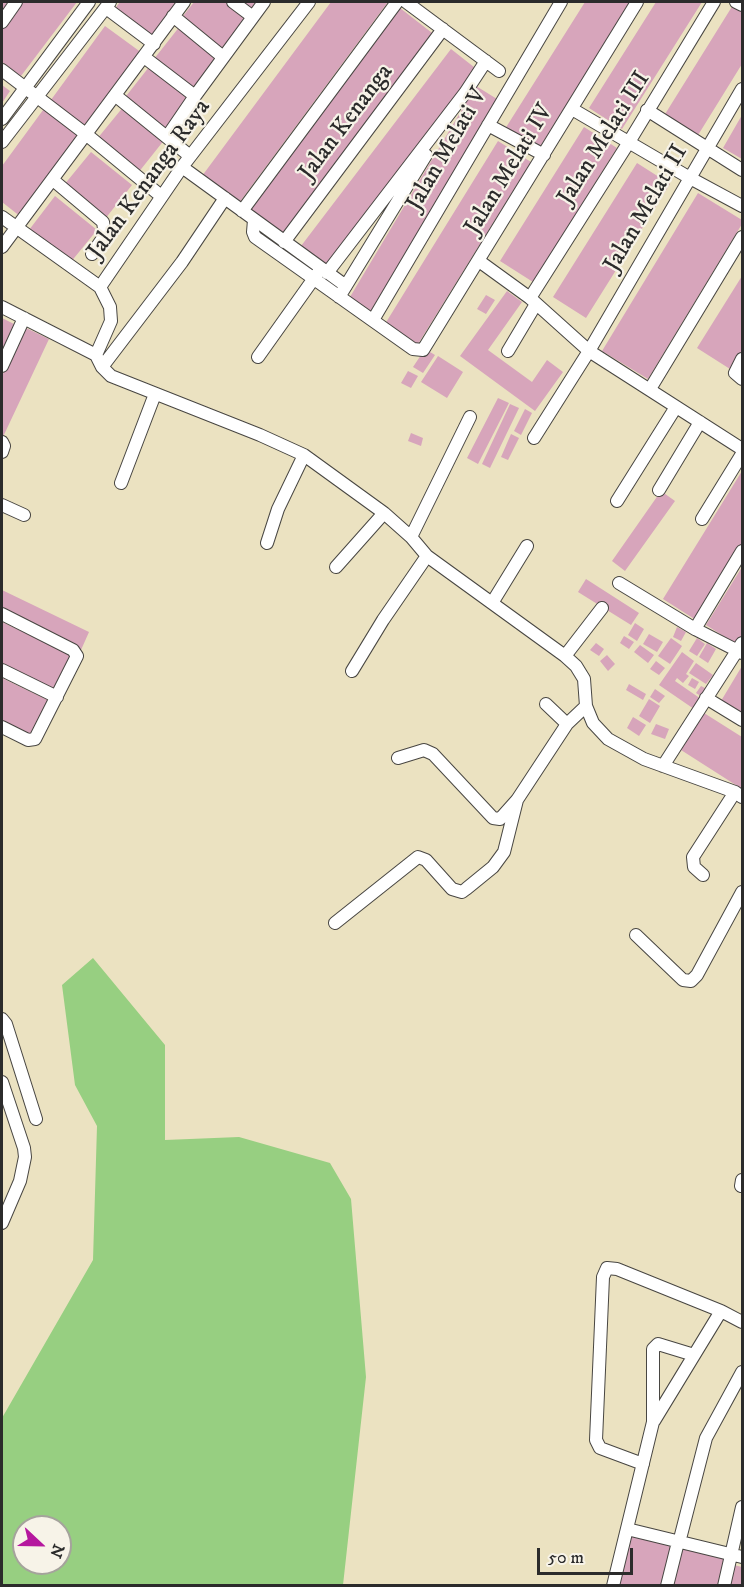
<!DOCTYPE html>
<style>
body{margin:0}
#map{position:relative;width:744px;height:1587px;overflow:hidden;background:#ebe2c1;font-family:"IM FELL DW Pica",serif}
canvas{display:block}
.frame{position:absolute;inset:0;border:3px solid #2b2b2b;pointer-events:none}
.north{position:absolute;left:12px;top:1515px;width:60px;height:60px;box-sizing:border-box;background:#f7f3e8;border:2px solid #a5a39c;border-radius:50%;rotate:112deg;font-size:16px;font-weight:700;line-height:24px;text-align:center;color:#2b2b2b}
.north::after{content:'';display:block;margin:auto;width:21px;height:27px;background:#b5179e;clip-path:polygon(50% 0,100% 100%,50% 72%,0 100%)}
.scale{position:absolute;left:537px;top:1548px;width:96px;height:27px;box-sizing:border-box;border:3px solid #2b2b2b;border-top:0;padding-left:8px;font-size:18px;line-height:21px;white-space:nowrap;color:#2b2b2b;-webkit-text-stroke:4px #f7f3e8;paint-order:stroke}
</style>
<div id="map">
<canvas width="744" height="1587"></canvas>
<div class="frame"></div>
<div class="north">N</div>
<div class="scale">50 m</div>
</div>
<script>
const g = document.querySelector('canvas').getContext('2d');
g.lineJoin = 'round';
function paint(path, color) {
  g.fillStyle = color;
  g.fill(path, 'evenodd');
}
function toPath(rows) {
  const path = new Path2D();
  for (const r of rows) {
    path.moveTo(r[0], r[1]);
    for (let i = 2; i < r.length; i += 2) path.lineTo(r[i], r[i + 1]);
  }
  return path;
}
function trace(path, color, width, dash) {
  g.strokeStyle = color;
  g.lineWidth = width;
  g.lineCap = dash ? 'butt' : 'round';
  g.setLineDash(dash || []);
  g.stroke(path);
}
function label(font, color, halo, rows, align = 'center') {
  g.font = font + ' "IM FELL DW Pica",serif';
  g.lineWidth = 4.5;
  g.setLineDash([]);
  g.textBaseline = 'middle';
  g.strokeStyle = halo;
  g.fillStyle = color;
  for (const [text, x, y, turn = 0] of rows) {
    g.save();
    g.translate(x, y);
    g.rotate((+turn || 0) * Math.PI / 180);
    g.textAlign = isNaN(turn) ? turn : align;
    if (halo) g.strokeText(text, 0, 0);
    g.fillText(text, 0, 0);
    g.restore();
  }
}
paint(toPath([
 [93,958,165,1045,165,1140,239,1137,330,1163,351,1199,366,1377,343,1585,2,1585,2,1418,93,1260,97,1126,75,1085,62,985],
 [24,1527,60,1527,60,1563,24,1563]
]), '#97cf81');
paint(toPath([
 [2,2,15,2,2,20],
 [20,2,77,2,21,76,2,62,2,26],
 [120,2,177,2,150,38,113,11],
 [194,2,226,2,248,20,221,53,180,20],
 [236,2,258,2,249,12],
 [331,2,388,2,239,203,202,176],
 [585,2,631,2,538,150,505,129],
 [656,2,702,2,622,129,589,108],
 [733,5,742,11,742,64,695,140,662,119],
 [400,8,436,36,286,238,249,211],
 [105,26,142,53,84,132,48,104],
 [180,26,222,59,195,92,154,59],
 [451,49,479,71,329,268,301,246],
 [149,67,191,100,164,134,123,100],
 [2,85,10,91,2,103],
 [476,86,497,99,369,314,347,302],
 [46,106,82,134,21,217,2,202,2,166],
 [124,106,165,139,138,173,97,139],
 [742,115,742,159,723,148],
 [584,127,617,148,533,282,500,261],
 [498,141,531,162,418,344,385,324],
 [91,152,132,185,105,219,64,185],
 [637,163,670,184,586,318,553,297],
 [698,193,742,220,742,224,648,379,602,351],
 [55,196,97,230,70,263,29,230],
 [742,276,742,350,730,369,697,348],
 [507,291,522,302,488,350,532,382,547,360,563,372,535,411,460,356],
 [486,295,495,300,486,314,477,309],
 [2,318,18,326,2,360],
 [24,327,49,339,2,439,2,376],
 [425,349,435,355,423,373,413,367],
 [438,356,463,372,447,398,421,382],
 [408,371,418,376,411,388,401,383],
 [498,398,509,403,478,464,467,458],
 [510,404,519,408,490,468,482,464],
 [525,409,532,413,521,435,514,431],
 [411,433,423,438,421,446,408,441],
 [511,434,519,438,508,460,501,457],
 [742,471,742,545,696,620,663,599],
 [661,491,675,501,625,571,612,561],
 [742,567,742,641,739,646,706,625],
 [586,579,639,613,631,625,578,592],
 [2,590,89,632,81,650,2,612],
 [2,622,76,657,58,694,2,667],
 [635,623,644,629,637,641,628,635],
 [677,627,686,632,681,641,673,637],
 [649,634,663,642,657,652,643,644],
 [624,636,634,642,629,649,620,643],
 [671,638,682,646,670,664,658,656],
 [697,638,705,644,697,656,689,651],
 [596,643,604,649,599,656,590,650],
 [707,643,716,649,708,663,699,657],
 [640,645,654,655,648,663,634,652],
 [682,652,694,661,686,674,689,676,683,683,677,678,675,681,701,699,694,709,659,685],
 [607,655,615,664,608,671,600,661],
 [656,661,665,668,659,675,650,669],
 [696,663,713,675,706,684,689,673],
 [742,666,742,714,721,701],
 [2,678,50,701,32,738,2,724],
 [692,678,699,682,695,689,688,685],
 [629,684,646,694,643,700,626,690],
 [701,686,709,690,704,698,696,693],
 [655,689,665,696,659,703,650,697],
 [649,699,660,706,650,723,639,716],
 [704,713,742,737,742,789,681,750],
 [633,717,646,725,639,736,627,728],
 [656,724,669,729,665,739,651,734],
 [627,1532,675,1543,665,1586,614,1586],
 [680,1544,728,1555,720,1586,669,1586],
 [734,1565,742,1567,742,1586,729,1586]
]), '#d7a5bb');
const minor = toPath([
 [233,2,253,17],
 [406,2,499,71],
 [736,2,742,5],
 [106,8,154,44],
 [173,16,223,57],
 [2,22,16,2],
 [144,57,195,96,167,137],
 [2,70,87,135,161,196],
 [116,96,190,156],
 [195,96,264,2],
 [572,109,690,178,742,206],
 [647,110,742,170],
 [2,119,89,2],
 [488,125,544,155],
 [2,142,110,2],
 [182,167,346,286],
 [53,180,103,222,105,235,92,254],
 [242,211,397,2],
 [2,217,100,287,110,307,111,321,96,355,102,367,111,376,260,435,304,455,384,513,411,537,427,556,565,656,576,666,584,679,586,706,593,723,608,739,644,759,735,792,742,797],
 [254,220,253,232,255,237,413,349,423,350,637,2],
 [284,242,443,29],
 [2,247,184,2],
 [479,261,530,298,589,351,742,449],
 [327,273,465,93,486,61],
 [100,287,182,167,309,2],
 [339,297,426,155],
 [530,298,629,142,714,2],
 [2,307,96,355],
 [373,320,561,2],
 [508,351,536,304],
 [258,357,317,274],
 [742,359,735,373,742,379],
 [2,366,24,318],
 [102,367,182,262,225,198],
 [650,389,742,237],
 [534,438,589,351,742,89],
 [2,442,4,446,2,452],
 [121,483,155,394],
 [659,490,700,422],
 [617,501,676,407],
 [2,505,24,515],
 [702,519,742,454],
 [411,537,470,417],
 [267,543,278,509,304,455],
 [336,567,384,513],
 [619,583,695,629,742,653],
 [492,603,527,546],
 [2,614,73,650,77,656,35,739,28,740,2,727],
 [695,629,742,551],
 [565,656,602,608],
 [2,670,57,697],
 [352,671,383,620,427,556],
 [706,698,742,720],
 [546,704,567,724],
 [398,758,424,750,433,754,493,818,500,819,517,800,567,724,586,706],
 [663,766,742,643],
 [703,875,694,867,693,857,735,792],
 [335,923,418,857,426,860,452,889,462,892,466,889,493,867,504,852,517,800],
 [636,935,683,980,691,981,697,975,742,892],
 [2,1019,6,1024,36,1119],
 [2,1082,24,1148,25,1157,20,1181,2,1223],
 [741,1186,742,1180],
 [654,1421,721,1311],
 [643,1464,600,1448,596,1440,603,1277,607,1268,617,1269,721,1311,742,1322],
 [627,1529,742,1557],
 [681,1535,706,1438,742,1372],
 [613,1586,653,1422,653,1349,658,1344,694,1355],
 [667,1586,678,1542],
 [724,1586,742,1507]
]);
trace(minor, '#484642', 14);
trace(minor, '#fff', 12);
label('24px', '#2b2b2b', '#f7f3e8', [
 ["Jalan Kenanga",347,123,-53],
 ["Jalan Melati III",605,139,-58],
 ["Jalan Melati V",448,150,-60],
 ["Jalan Melati IV",510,170,-59],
 ["Jalan Kenanga Raya",150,180,-54],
 ["Jalan Melati II",647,209,-60]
]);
</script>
